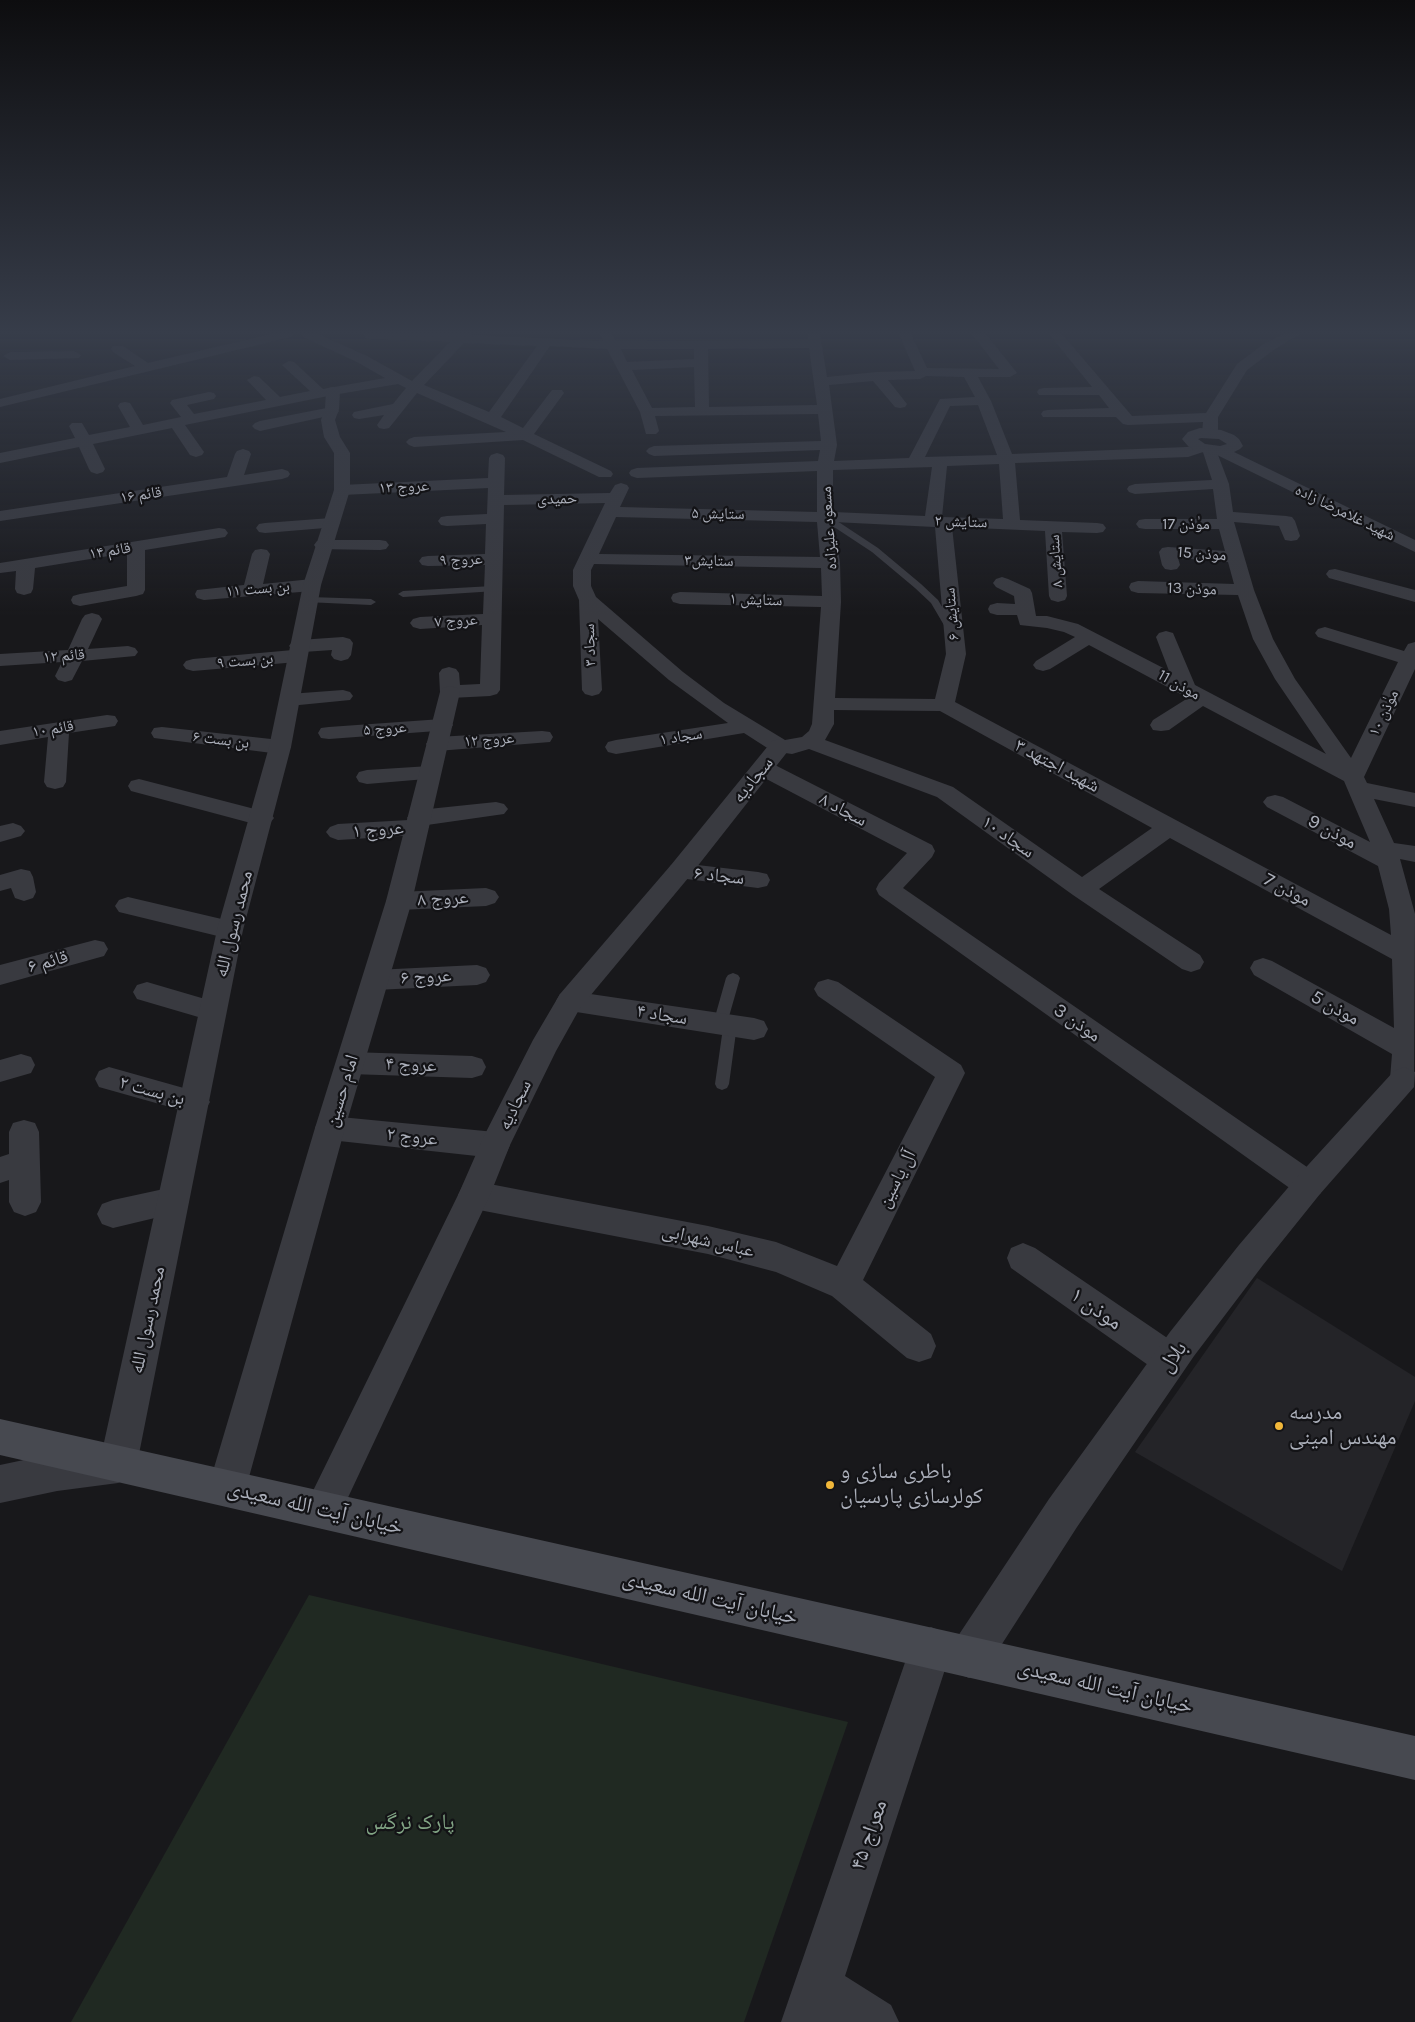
<!DOCTYPE html>
<meta charset="utf-8">
<style>
body{margin:0}
canvas{display:block;background:#18181b}
</style>
<canvas width="1415" height="2022"></canvas>
<script>
const g = document.querySelector('canvas').getContext('2d');
g.lineJoin = 'round';
function paint(path, color) {
  g.fillStyle = color;
  g.fill(path, 'evenodd');
}
function toPath(rows) {
  const path = new Path2D();
  for (const r of rows) {
    path.moveTo(r[0], r[1]);
    for (let i = 2; i < r.length; i += 2) path.lineTo(r[i], r[i + 1]);
  }
  return path;
}
function trace(path, color, width, dash) {
  g.strokeStyle = color;
  g.lineWidth = width;
  g.lineCap = dash ? 'butt' : 'round';
  g.setLineDash(dash || []);
  g.stroke(path);
}
function label(font, color, halo, rows, align = 'center') {
  g.font = font + ' Karla,"Noto Naskh Arabic",sans-serif';
  g.lineWidth = 4.5;
  g.setLineDash([]);
  g.textBaseline = 'middle';
  g.strokeStyle = halo;
  g.fillStyle = color;
  for (const [text, x, y, turn = 0] of rows) {
    g.save();
    g.translate(x, y);
    g.rotate((+turn || 0) * Math.PI / 180);
    g.textAlign = isNaN(turn) ? turn : align;
    if (halo) g.strokeText(text, 0, 0);
    g.fillText(text, 0, 0);
    g.restore();
  }
}
paint(toPath([
 [1257,1278,1415,1377,1415,1401,1342,1571,1135,1452]
]), '#242428');
paint(toPath([
 [309,1595,848,1722,744,2022,71,2022]
]), '#202922');
paint(toPath([
 [822,515,828,515,878,548,921,584,938,600,956,630,954,632,948,632,931,603,915,588,872,552,822,519,822,515],
 [493,586,496,587,496,591,403,597,398,594,403,591,493,586],
 [309,597,371,599,376,602,371,605,306,602,306,598,309,597],
 [733,973,738,975,740,978,728,1020,735,1021,737,1025,729,1084,727,1088,722,1090,717,1088,715,1084,723,1028,715,1028,713,1024,726,978,728,975,733,973]
]), '#393a40');
paint(toPath([
 [271,334,293,334,291,337,0,407,0,399,135,366,113,352,111,349,113,346,123,346,148,363,271,334],
 [302,334,318,334,367,356,412,381,450,342,370,339,365,338,364,334,471,334,471,335,603,341,600,334,612,334,616,341,808,340,808,334,820,334,827,377,877,372,915,371,899,334,911,334,927,368,999,369,972,334,986,334,1017,373,1010,377,978,377,991,401,1012,454,1187,447,1201,443,1215,447,1229,484,1233,512,1286,516,1292,517,1295,521,1300,536,1297,540,1291,541,1285,540,1279,526,1234,522,1254,590,1273,639,1295,679,1351,758,1398,662,1318,637,1315,633,1318,629,1325,627,1404,651,1408,644,1415,642,1415,669,1364,777,1367,783,1415,793,1415,807,1374,799,1394,843,1415,846,1415,862,1400,859,1415,914,1414,1087,1404,1091,1394,1087,1390,1079,1392,1054,1254,975,1250,968,1254,961,1263,958,1272,961,1394,1028,1392,959,1170,838,1099,889,1200,955,1204,962,1200,969,1191,972,1182,969,1073,895,937,797,809,749,792,754,772,751,744,733,616,754,608,752,605,747,608,742,616,740,728,723,669,680,598,619,602,690,599,694,592,696,585,694,582,690,579,600,573,586,573,570,605,503,504,505,500,690,497,694,490,696,450,698,443,696,440,692,439,673,442,669,449,667,456,669,459,673,460,685,480,684,482,625,420,629,413,627,410,623,413,619,420,617,483,614,485,565,428,566,422,565,419,561,422,557,428,556,485,554,486,524,447,526,441,525,438,521,441,517,447,516,487,514,488,488,342,495,336,493,334,490,336,487,342,485,488,478,489,458,491,455,497,453,503,455,505,458,504,495,610,493,615,485,621,483,627,485,629,488,620,507,817,512,817,471,637,478,631,476,629,473,631,470,637,468,818,461,820,450,654,456,649,454,646,451,649,448,654,446,821,441,818,414,655,416,659,431,656,434,646,434,640,412,607,349,550,346,501,417,523,428,552,390,562,390,564,393,534,434,611,471,613,474,611,477,599,477,523,440,414,447,409,445,406,442,409,439,414,437,506,432,417,393,389,428,384,429,379,428,377,425,384,415,359,419,354,418,352,415,354,412,393,404,406,388,398,384,333,395,185,425,204,452,202,455,196,457,190,455,172,428,93,444,105,469,103,472,97,474,91,472,89,469,79,447,0,463,0,453,75,438,69,426,72,423,82,423,89,435,130,427,118,406,120,403,125,402,130,403,143,425,181,417,170,403,172,400,209,392,214,393,216,396,214,399,187,405,194,414,266,400,247,380,254,376,259,377,280,397,310,391,282,365,289,361,294,362,323,389,385,378,357,362,303,337,302,334],
 [464,343,537,346,489,412,424,385,464,343],
 [809,348,817,405,709,407,708,349,809,348],
 [621,349,694,349,694,359,627,362,621,349],
 [694,367,695,407,652,408,632,370,694,367],
 [926,376,964,377,975,397,940,399,909,458,834,461,837,445,829,385,873,381,895,407,900,408,905,407,907,404,888,380,920,379,926,376],
 [978,405,997,455,925,457,950,406,978,405],
 [1203,452,1212,480,1135,484,1129,486,1127,489,1129,492,1135,494,1213,489,1217,519,1145,519,1139,520,1136,524,1139,528,1145,529,1219,529,1225,551,1168,547,1162,548,1159,552,1162,565,1165,569,1171,570,1177,569,1180,565,1178,558,1228,562,1234,584,1138,581,1131,583,1129,587,1131,591,1138,593,1238,595,1253,639,1275,679,1326,754,1195,685,1173,633,1166,631,1159,633,1156,637,1169,671,1078,624,1047,616,1036,616,1032,593,1030,589,1008,579,1002,577,996,579,993,583,996,587,1014,596,1015,604,997,603,990,605,988,609,990,613,997,615,1017,615,1020,625,1047,628,1064,632,1075,637,1036,661,1033,665,1036,669,1043,671,1050,669,1089,645,1188,698,1153,720,1150,725,1153,730,1161,731,1169,730,1203,706,1344,781,1370,842,1283,797,1275,795,1267,797,1263,802,1267,807,1378,866,1389,909,1391,935,955,702,966,654,952,527,1045,531,1049,596,1051,600,1058,602,1065,600,1067,596,1062,532,1097,533,1103,532,1106,528,1103,524,1097,523,1020,520,1015,463,1188,457,1203,452],
 [999,464,1003,519,942,517,947,466,999,464],
 [932,467,925,516,833,512,833,470,932,467],
 [616,517,817,522,820,557,599,554,616,517],
 [834,522,935,527,946,654,935,699,835,698,841,602,840,563,834,522],
 [594,564,821,568,822,596,680,592,673,594,671,598,673,602,680,604,821,607,812,724,809,731,802,737,785,740,724,703,683,672,596,597,591,586,591,570,594,564],
 [834,710,940,711,1152,828,1082,877,953,787,825,740,834,724,834,710],
 [1049,334,1062,334,1132,416,1206,413,1237,364,1265,343,1284,334,1300,334,1275,349,1247,370,1218,417,1218,433,1215,436,1210,438,1205,436,1202,433,1203,422,1128,425,1123,424,1116,417,1043,417,1041,414,1043,411,1048,410,1109,408,1099,395,1039,395,1037,392,1039,389,1044,388,1092,387,1049,334],
 [74,351,81,355,79,358,10,360,3,356,10,352,74,351],
 [332,407,337,408,339,411,337,414,260,431,255,429,252,426,255,423,260,421,332,407],
 [243,449,249,451,251,454,244,475,282,469,288,471,290,474,288,477,282,479,0,521,0,511,227,477,235,454,237,451,243,449],
 [331,518,337,519,340,523,337,527,265,533,259,532,256,528,259,524,265,523,331,518],
 [219,528,225,529,228,533,225,537,145,550,145,590,143,594,136,596,80,606,73,604,71,600,73,596,80,594,127,586,127,553,35,568,33,589,31,593,24,595,17,593,15,589,16,571,0,573,0,563,219,528],
 [323,540,380,540,386,541,389,545,386,549,380,550,317,549,314,545,317,541,323,540],
 [261,549,267,550,270,554,263,584,312,579,319,581,321,585,319,589,312,591,204,600,197,598,195,594,197,590,244,585,252,554,255,550,261,549],
 [1335,569,1415,590,1415,602,1329,578,1326,574,1329,570,1335,569],
 [92,613,99,615,102,619,88,649,128,646,135,648,138,652,135,656,82,661,72,680,65,682,58,680,55,676,62,662,0,666,0,654,68,650,82,619,85,615,92,613],
 [343,637,350,639,353,643,351,655,348,659,341,661,334,659,331,655,332,650,303,652,307,656,304,660,297,662,193,671,186,669,183,665,186,661,193,659,293,650,289,646,292,642,299,640,343,637],
 [343,690,350,692,353,696,350,700,289,706,282,704,279,700,282,696,289,694,343,690],
 [107,715,115,716,118,721,115,726,69,733,66,782,63,787,55,789,47,787,44,782,48,737,0,745,0,731,107,715],
 [442,719,450,720,453,725,450,730,329,739,321,738,318,733,321,728,329,727,442,719],
 [162,727,280,740,288,742,291,747,288,752,280,754,154,738,151,733,154,728,162,727],
 [542,731,550,732,553,737,550,742,437,751,429,749,426,744,429,739,437,737,542,731],
 [763,761,771,763,932,845,935,851,932,857,903,888,1320,1176,1325,1185,1320,1194,1309,1198,1298,1194,879,895,876,889,879,883,907,853,755,773,752,768,755,763,763,761],
 [430,766,438,768,441,773,438,778,367,784,359,782,356,777,359,772,367,770,430,766],
 [139,779,270,813,274,818,270,823,262,826,131,791,128,786,131,781,139,779],
 [496,802,504,804,508,809,504,814,427,825,429,827,425,832,417,835,338,840,330,837,326,832,330,827,338,824,409,820,407,818,411,813,419,810,496,802],
 [13,823,21,826,25,831,21,836,0,842,0,826,13,823],
 [680,863,758,872,767,874,770,880,767,886,758,888,671,877,668,871,671,865,680,863],
 [21,869,30,871,33,877,36,892,33,898,24,901,15,898,11,888,0,891,0,875,21,869],
 [486,888,495,891,499,897,495,903,486,906,399,910,390,907,386,901,390,895,399,892,486,888],
 [128,897,230,921,239,924,243,930,239,936,230,939,119,912,115,906,119,900,128,897],
 [95,940,104,942,108,949,104,956,0,985,0,965,95,940],
 [477,965,486,968,490,975,486,982,477,985,375,990,366,987,362,980,366,973,375,970,477,965],
 [828,979,838,982,961,1065,965,1073,863,1280,931,1334,936,1346,931,1358,919,1362,907,1358,832,1296,776,1272,708,1254,474,1209,463,1205,458,1195,463,1185,474,1181,708,1226,776,1242,837,1266,935,1077,818,996,814,989,818,982,828,979],
 [147,982,222,1004,226,1011,222,1018,212,1021,137,999,133,992,137,985,147,982],
 [570,991,754,1018,764,1021,768,1029,764,1037,754,1040,570,1011,560,1008,556,1001,560,994,570,991],
 [350,1052,472,1056,482,1059,486,1067,482,1075,472,1078,350,1074,340,1071,336,1063,340,1055,350,1052],
 [21,1054,31,1057,35,1065,31,1073,0,1082,0,1060,21,1054],
 [109,1067,205,1094,210,1102,205,1110,195,1114,99,1087,95,1079,99,1071,109,1067],
 [330,1116,495,1132,506,1136,510,1145,506,1154,495,1158,330,1140,319,1137,315,1128,319,1119,330,1116],
 [24,1120,35,1123,39,1132,41,1202,36,1212,25,1216,14,1212,9,1202,9,1180,0,1183,0,1157,9,1154,9,1132,13,1123,24,1120],
 [173,1187,184,1191,189,1201,184,1211,113,1228,102,1224,97,1214,102,1204,113,1200,173,1187],
 [1023,1243,1035,1248,1182,1348,1187,1360,1182,1372,1170,1377,1158,1372,1011,1268,1007,1258,1011,1248,1023,1243],
 [931,1627,946,1633,952,1648,845,1976,891,2005,899,2022,781,2022,910,1648,916,1633,931,1627]
]), '#393a40');
paint(toPath([
 [333,387,338,388,340,391,339,409,335,420,340,437,350,453,350,490,321,585,291,747,243,930,137,1464,131,1477,118,1483,57,1491,0,1503,0,1465,57,1453,103,1447,217,930,269,747,303,585,334,490,334,453,324,437,321,420,325,409,326,391,328,388,333,387],
 [1200,428,1221,430,1234,435,1239,439,1243,446,1240,449,1234,452,1415,540,1415,552,1217,455,1196,451,1188,446,1182,439,1188,432,1200,428],
 [1201,438,1219,439,1227,444,1220,446,1205,444,1198,439,1201,438],
 [450,686,457,688,460,692,412,901,345,1128,246,1488,240,1501,227,1507,214,1501,208,1488,315,1128,386,901,440,692,443,688,450,686],
 [780,739,788,741,791,746,788,751,689,877,580,1008,556,1051,510,1145,490,1195,336,1523,323,1529,310,1523,304,1510,310,1497,459,1193,484,1136,533,1040,560,994,671,865,772,741,780,739],
 [1404,1067,1415,1072,1414,1087,1320,1194,1263,1265,1194,1356,1077,1527,984,1672,969,1678,954,1672,948,1657,954,1642,1049,1499,1170,1332,1239,1245,1298,1176,1394,1071,1404,1067]
]), '#393a40');
paint(toPath([
 [0,1419,1415,1736,1415,1780,0,1455,0,1419]
]), '#474950');
const sky = g.createLinearGradient(0, 0, 0, 617);
sky.addColorStop(0, '#0d0d0f');
sky.addColorStop(0.54, '#373d4a');
sky.addColorStop(1, '#373d4a00');
g.fillStyle = sky;
g.fillRect(0, 0, 1415, 617);
for (const [x, y, r, color] of [
 [1279,1426,5,"#f1b73a"],
 [830,1485,5,"#f1b73a"]
]) {
  const dot = new Path2D();
  dot.arc(x, y, r, 0, 2 * Math.PI);
  g.fillStyle = color;
  g.fill(dot);
  trace(dot, '#131316', 2);
}
label('16px', '#abafba', '#131316', [
 ["عروج ۱۳",404,487,-3],
 ["قائم ۱۶",141,495,-8],
 ["حمیدی",557,499,-1],
 ["شهید غلامرضا زاده",1345,513,26],
 ["ستایش ۵",718,514,1],
 ["ستایش ۲",961,522,2],
 ["موٰذن 17",1186,524],
 ["مسعود علیزاده",829,528,-94],
 ["قائم ۱۴",110,551,-9],
 ["موذن 15",1202,554,4],
 ["عروج ۹",461,560,-2],
 ["ستایش۳",709,561,1],
 ["ستایش ۸",1056,561,-94],
 ["بن بست ۱۱",258,589,-5],
 ["موذن 13",1192,589,2],
 ["ستایش ۱",756,600,2],
 ["ستایش ۶",952,614,-95],
 ["عروج ۷",456,621,-3],
 ["سجاد ۳",590,645,-92],
 ["قائم ۱۲",64,656,-4],
 ["بن بست ۹",245,661,-5],
 ["موذن 11",1179,685,29],
 ["موٰذن ۱۰",1384,713,-64],
 ["قائم ۱۰",53,729,-9],
 ["عروج ۵",385,729,-4],
 ["سجاد ۱",681,737,-9],
 ["بن بست ۶",221,740,7],
 ["عروج ۱۲",489,740,-4]
]);
label('19px', '#abafba', '#131316', [
 ["شهید اجتهد ۳",1057,766,28],
 ["سجادیه",753,780,-51],
 ["سجاد ۸",843,810,28],
 ["عروج ۱",378,830,-4],
 ["موذن 9",1332,832,28],
 ["سجاد ۱۰",1008,837,35],
 ["سجاد ۶",719,876,6],
 ["موذن 7",1287,890,28],
 ["عروج ۸",443,899,-3],
 ["محمد رسول الله",234,924,-76],
 ["قائم ۶",48,962,-16],
 ["عروج ۶",426,977,-3],
 ["موذن 5",1335,1008,29],
 ["سجاد ۴",662,1015,9],
 ["موذن 3",1077,1023,35],
 ["عروج ۴",411,1065,2],
 ["بن بست ۲",152,1091,15],
 ["امام حسین",342,1091,-73],
 ["سجادیه",515,1105,-64],
 ["عروج ۲",412,1137,6],
 ["آل یاسین",897,1179,-63],
 ["عباس شهرابی",708,1241,13],
 ["محمد رسول الله",148,1320,-78]
]);
label('22px', '#abafba', '#131316', [
 ["موذن ۱",1096,1309,35],
 ["بلال",1173,1357,-54],
 ["خیابان آیت الله سعیدی",315,1508,13],
 ["خیابان آیت الله سعیدی",710,1598,13],
 ["خیابان آیت الله سعیدی",1105,1687,13],
 ["معراج ۴۵",869,1835,-71]
]);
label('22px', '#abafba', '#131316', [
 ["مدرسه",1289,1413],
 ["مهندس امینی",1289,1438],
 ["باطری سازی و",840,1472],
 ["کولرسازی پارسیان",840,1497]
], 'left');
label('22px', '#82a585', '#131316', [
 ["پارک نرگس",410,1823]
]);
</script>
